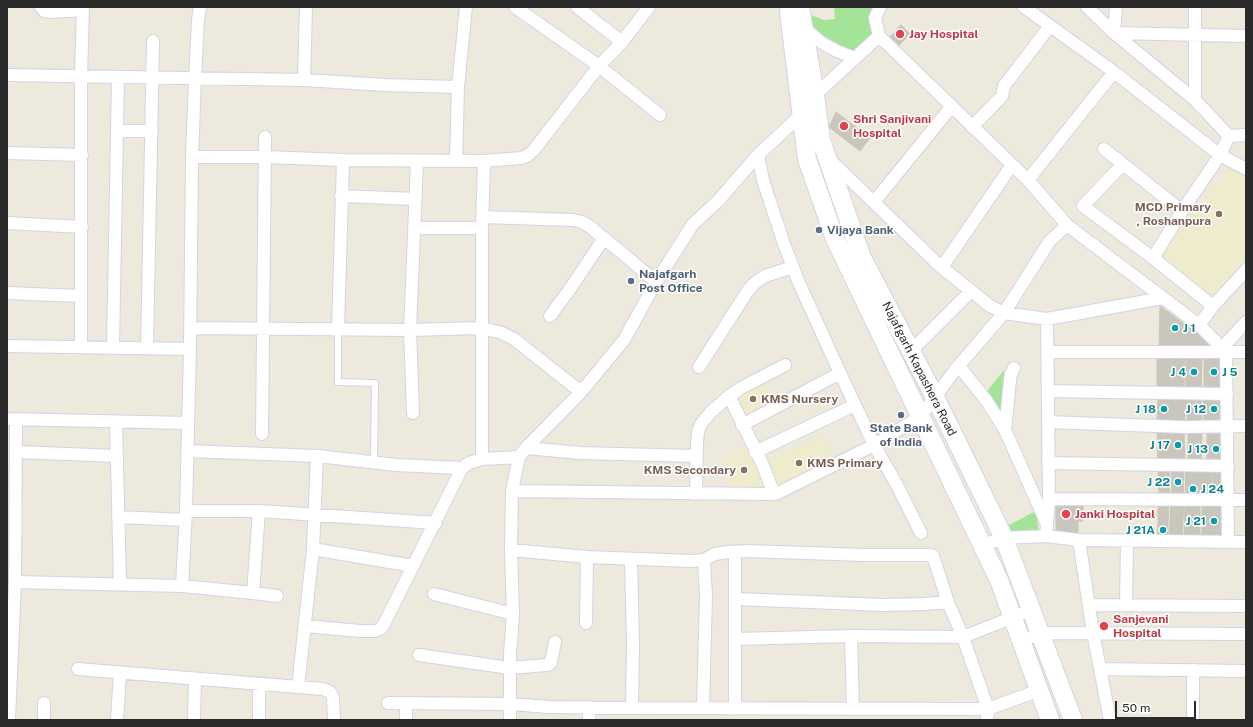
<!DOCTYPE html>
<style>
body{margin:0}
#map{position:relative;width:1253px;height:727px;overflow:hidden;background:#edeadd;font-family:"Public Sans",sans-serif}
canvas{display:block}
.frame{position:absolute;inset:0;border:8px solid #2b2b2b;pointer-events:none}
.scale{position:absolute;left:1115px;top:701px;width:81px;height:18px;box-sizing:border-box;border:2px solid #2b2b2b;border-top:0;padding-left:5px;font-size:12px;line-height:14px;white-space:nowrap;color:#2b2b2b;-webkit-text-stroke:3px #fff;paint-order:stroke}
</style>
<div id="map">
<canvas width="1253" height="727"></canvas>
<div class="frame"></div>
<div class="scale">50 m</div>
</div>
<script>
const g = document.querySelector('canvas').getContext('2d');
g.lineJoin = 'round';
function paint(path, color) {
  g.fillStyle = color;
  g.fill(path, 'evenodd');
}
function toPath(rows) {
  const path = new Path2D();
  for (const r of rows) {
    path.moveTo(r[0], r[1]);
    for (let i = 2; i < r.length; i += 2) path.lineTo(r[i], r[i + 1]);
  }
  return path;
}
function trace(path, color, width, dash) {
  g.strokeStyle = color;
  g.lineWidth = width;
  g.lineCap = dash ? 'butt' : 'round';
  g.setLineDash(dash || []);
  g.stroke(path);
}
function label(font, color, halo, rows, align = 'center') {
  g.font = font + ' "Public Sans",sans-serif';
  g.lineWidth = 3;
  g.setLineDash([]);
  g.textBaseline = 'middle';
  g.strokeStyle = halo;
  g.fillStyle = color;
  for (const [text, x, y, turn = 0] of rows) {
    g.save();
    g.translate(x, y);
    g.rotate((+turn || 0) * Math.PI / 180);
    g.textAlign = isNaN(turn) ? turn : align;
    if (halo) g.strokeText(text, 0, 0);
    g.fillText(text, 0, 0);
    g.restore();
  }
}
paint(toPath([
 [1234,162,1246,171,1246,274,1217,305,1158,257],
 [764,382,775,404,743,421,731,394],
 [823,435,837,462,776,492,762,463],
 [747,447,772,490,726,489,727,452]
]), '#efebcd');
paint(toPath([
 [834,7,879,7,878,36,855,56,807,31,805,13,824,20,835,19],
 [1004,370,1002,424,984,395],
 [1036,511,1039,534,1010,537,1005,527]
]), '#a4e499');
const building = toPath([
 [901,25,910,34,899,45,890,37,901,25],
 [836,112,870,138,860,151,829,127,836,112],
 [1160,306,1220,350,1159,350,1160,306],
 [1157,353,1172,353,1171,392,1157,392,1157,353],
 [1173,353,1185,353,1184,392,1172,391,1173,353],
 [1186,353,1202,353,1201,391,1186,391,1186,353],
 [1204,353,1225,353,1225,392,1204,391,1204,353],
 [1203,395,1225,395,1226,422,1204,423,1203,395],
 [1158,396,1171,396,1172,423,1157,422,1158,396],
 [1171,396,1184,396,1185,422,1173,423,1171,396],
 [1184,396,1201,396,1202,422,1188,423,1184,396],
 [1157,431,1163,431,1163,439,1172,441,1172,449,1158,449,1157,431],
 [1173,431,1184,432,1185,462,1172,463,1172,441,1173,431],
 [1165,432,1171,432,1172,441,1163,439,1165,432],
 [1188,433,1202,433,1201,461,1188,462,1188,433],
 [1226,433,1226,465,1207,464,1207,434,1226,433],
 [1158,449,1172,449,1171,463,1157,464,1158,449],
 [1158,467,1169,467,1170,498,1159,498,1158,467],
 [1171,467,1183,467,1184,498,1172,498,1171,467],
 [1185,467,1201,467,1201,498,1186,498,1185,467],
 [1201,467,1212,467,1212,481,1201,481,1201,467],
 [1213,467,1227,467,1227,499,1213,498,1213,467],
 [1201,481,1212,481,1212,498,1201,498,1201,481],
 [1158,502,1169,502,1168,522,1158,522,1158,502],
 [1171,502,1184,502,1182,538,1169,538,1171,502],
 [1185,502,1200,502,1200,539,1184,538,1185,502],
 [1056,503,1083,503,1083,521,1078,521,1078,533,1056,533,1056,503],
 [1202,503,1226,504,1226,538,1202,537,1202,503],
 [1158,522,1168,522,1168,538,1157,538,1158,522]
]);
paint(building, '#c9c6bd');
trace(building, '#c9c6b7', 1);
const service = toPath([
 [338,329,338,382,375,383,374,462]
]);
const minor = toPath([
 [41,7,44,11,50,12,83,10],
 [515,7,599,66,660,115],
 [577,7,622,42],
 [880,7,875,18,879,36,1028,180,1067,225],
 [1024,7,1114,72,1220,155,1246,169],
 [1087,7,1114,33,1195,100,1229,136,1220,155,1182,211,1153,258],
 [1116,7,1114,33,1246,36],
 [804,28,822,43,837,51,855,58],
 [7,75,304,80,385,85,458,87],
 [304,80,306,7],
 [815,95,879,36],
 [1195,100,1195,7],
 [972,127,1002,96,1004,86,1050,26],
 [117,131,152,131],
 [1229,136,1246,135],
 [1104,149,1182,211],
 [7,153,82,155],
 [758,155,763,180,784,244,799,283,840,373],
 [192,157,265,157,343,160,484,161,521,158,527,156,533,151,599,66,622,42,649,7],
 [456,161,458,87,466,7],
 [831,161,940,266,990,306,1004,313,1047,319,1163,298],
 [1123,164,1083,206,1153,258,1213,306],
 [1028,180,1114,72],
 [341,196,416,199],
 [874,202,952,106],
 [482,217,573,220,582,222,589,226,627,257,656,282],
 [7,223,82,227],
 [415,228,482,228],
 [942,267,1012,165],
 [7,293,81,296],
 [550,316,570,289,604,238],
 [1199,325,1213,306,1246,270],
 [190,328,410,330,482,328,502,333,514,339,581,392],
 [338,329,343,160],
 [7,346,190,349],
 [81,347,81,77,83,7],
 [113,347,118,77],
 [147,348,153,41],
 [1222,348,1246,322],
 [911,351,971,291],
 [959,366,986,400,1005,430,1046,522],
 [699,367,749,289,756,282,765,276,793,267],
 [1048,391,1227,394],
 [729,396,762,463,774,494],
 [413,413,410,330,417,161],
 [7,419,188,423],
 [116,422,120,584],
 [1048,422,1184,427,1246,426],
 [742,425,840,373,874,445,898,487,921,533],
 [1005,430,1010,380,1011,374,1014,368],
 [262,434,265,137],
 [526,448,580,453,697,456],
 [187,451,318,456,396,465,462,468],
 [16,452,117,456],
 [755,452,855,405],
 [482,459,482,228,484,161],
 [1048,463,1228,466],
 [512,491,768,494,778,493,874,445,921,416,955,370,1004,313,1049,242,1067,225,1199,325,1226,352,1048,352],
 [696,494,697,443,698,431,701,424,711,412,729,396,741,388,785,365],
 [1049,499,1246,500],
 [186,511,259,511,436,523],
 [118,517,185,520],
 [1046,536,1049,499,1047,319],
 [1079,540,1093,633,1110,720],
 [1228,542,1226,352,1246,352],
 [983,545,1004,538,1046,536,1079,540,1246,542],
 [313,549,413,566],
 [631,559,633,642,632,708],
 [15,582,182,586,253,593,277,596],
 [182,586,186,511,190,349,192,157,195,78,198,20,200,7],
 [253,593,259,511],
 [434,594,513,614],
 [736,599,883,605,924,604,948,602],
 [1089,605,1246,606],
 [1126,605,1127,540],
 [586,623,587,557],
 [305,626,360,631,375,631,380,629,384,624,462,468,469,463,482,459,519,457],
 [851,636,853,709],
 [735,639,851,636,963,637,1031,610],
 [1022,641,1041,633,1246,634],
 [419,655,510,668,547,665,550,664,551,662,555,642],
 [78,669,323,689,330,692,333,697,334,720],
 [1100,669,1246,671],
 [1193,670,1193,720],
 [298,687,313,549,317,456],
 [388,703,511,704,549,707,632,708,988,709,963,637,948,602,933,556,932,555,864,555,747,551,728,552,715,554,704,560,691,561,587,557,511,550],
 [406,703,406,720],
 [703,708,706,595,704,560],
 [735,709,735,552],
 [9,720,15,582,16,420],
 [44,720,44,703],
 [117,720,120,673],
 [194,720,195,679],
 [259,720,259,684],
 [510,720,510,653,513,614,511,550,512,491,519,457,526,448,581,392,624,340,656,282,693,224,718,201,758,155,802,114],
 [589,720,589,707],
 [987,720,988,709,1040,690]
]);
const secondary = toPath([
 [800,7,815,95,821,140,862,258,935,397,1004,538,1073,720],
 [789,12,807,159,835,239,999,580,1050,720]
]);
trace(service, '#d3d3e4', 8);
trace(minor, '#d3d3e4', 14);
trace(secondary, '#d3d3e4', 20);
trace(service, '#fff', 6);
trace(minor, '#fff', 12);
trace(secondary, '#fff', 18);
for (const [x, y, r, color] of [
 [900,34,5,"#e0444e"],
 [844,126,5,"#e0444e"],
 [1219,214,4,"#8d6e63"],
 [819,230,4,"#5c6f8a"],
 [631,281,4,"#5c6f8a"],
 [1175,328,4,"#0f9aa8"],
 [1194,372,4,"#0f9aa8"],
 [1214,372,4,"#0f9aa8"],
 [753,399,4,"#8d6e63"],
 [1164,409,4,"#0f9aa8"],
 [1214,409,4,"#0f9aa8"],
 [901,415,4,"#5c6f8a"],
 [1178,445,4,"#0f9aa8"],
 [1216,449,4,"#0f9aa8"],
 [799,463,4,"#8d6e63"],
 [744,470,4,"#8d6e63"],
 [1178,482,4,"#0f9aa8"],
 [1193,489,4,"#0f9aa8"],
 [1066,514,5,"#e0444e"],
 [1214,521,4,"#0f9aa8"],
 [1163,530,4,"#0f9aa8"],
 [1104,626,5,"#e0444e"]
]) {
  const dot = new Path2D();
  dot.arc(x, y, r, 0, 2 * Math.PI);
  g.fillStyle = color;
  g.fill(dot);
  trace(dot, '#fff', 1.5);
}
label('bold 12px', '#be3a42', '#fff', [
 ["Jay Hospital",909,34],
 ["Shri Sanjivani",853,119],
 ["Hospital",853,133],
 ["Janki Hospital",1075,514],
 ["Sanjevani",1113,619],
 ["Hospital",1113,633]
], 'left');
label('bold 12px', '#785e54', '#fff', [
 ["MCD Primary",1211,207],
 [", Roshanpura",1211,221],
 ["KMS Nursery",761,399,"left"],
 ["KMS Primary",807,463,"left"],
 ["KMS Secondary",736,470]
], 'right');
label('bold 12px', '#4e5e75', '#fff', [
 ["Vijaya Bank",827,230],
 ["Najafgarh",639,274],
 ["Post Office",639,288],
 ["State Bank",901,428,"center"],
 ["of India",901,442,"center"]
], 'left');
label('bold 12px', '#0d838f', '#fff', [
 ["J 1",1183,328,"left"],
 ["J 4",1186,372],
 ["J 5",1222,372,"left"],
 ["J 18",1156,409],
 ["J 12",1206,409],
 ["J 17",1170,445],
 ["J 13",1208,449],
 ["J 22",1170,482],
 ["J 24",1201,489,"left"],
 ["J 21",1206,521],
 ["J 21A",1155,530]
], 'right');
label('12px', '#2b2b2b', '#fff', [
 ["Najafgarh Kapashera Road",919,369,63]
]);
</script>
